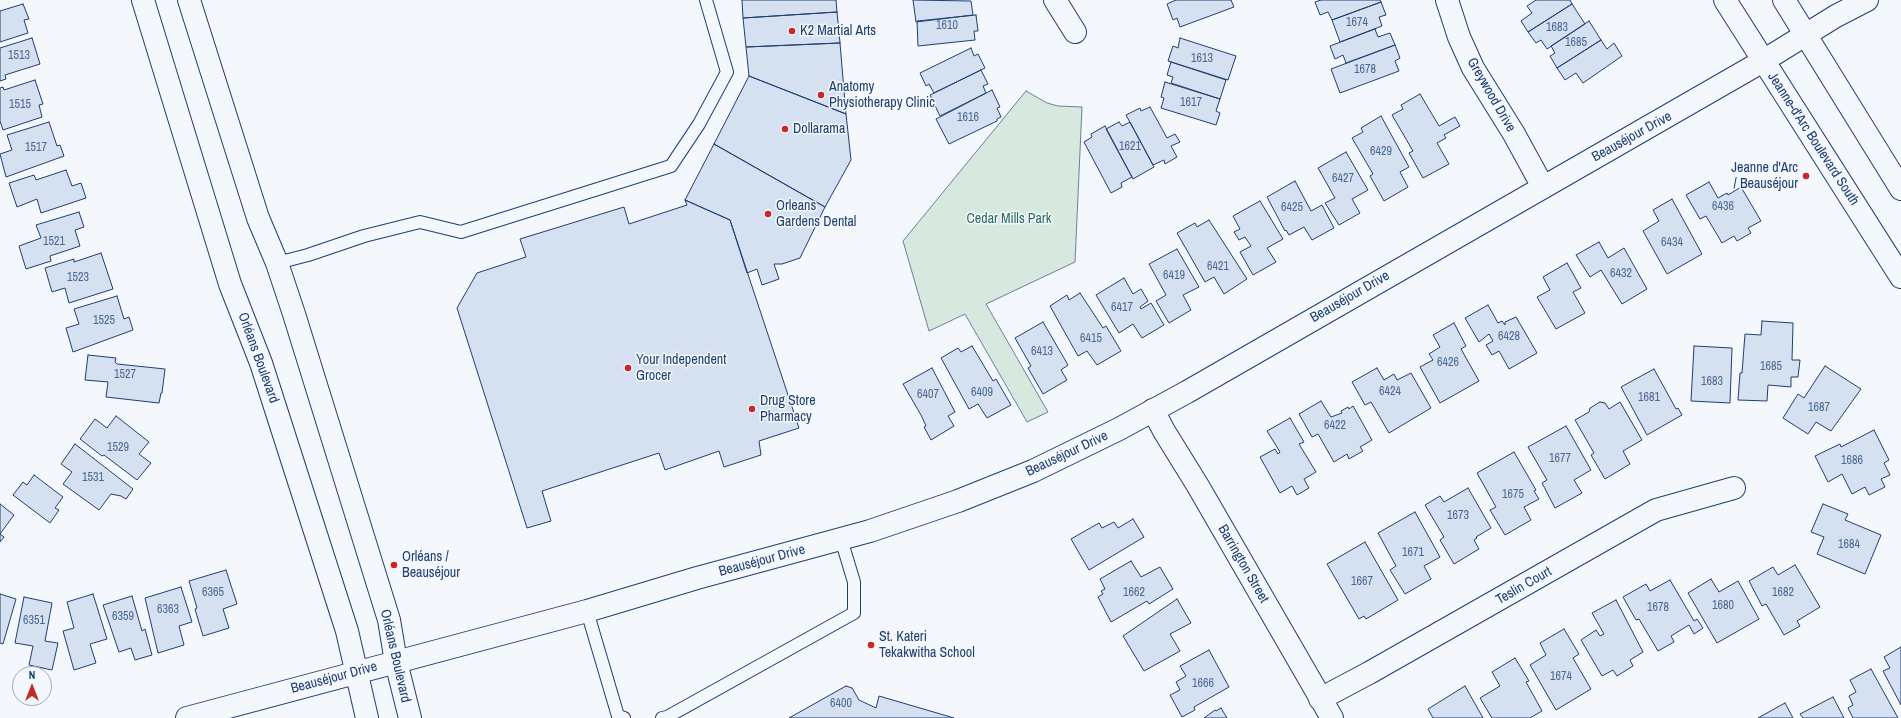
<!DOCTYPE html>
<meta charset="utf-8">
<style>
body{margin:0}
#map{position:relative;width:1901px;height:718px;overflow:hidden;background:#f4f7fb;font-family:"Archivo Narrow",sans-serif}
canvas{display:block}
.north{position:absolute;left:12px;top:666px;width:40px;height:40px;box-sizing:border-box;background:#f4f7fb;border:1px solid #9eadc5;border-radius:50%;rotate:0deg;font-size:11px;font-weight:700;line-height:16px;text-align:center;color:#1d3f73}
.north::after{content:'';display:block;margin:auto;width:14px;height:18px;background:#c62828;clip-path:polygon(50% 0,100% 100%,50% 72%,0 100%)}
</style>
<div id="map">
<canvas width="1901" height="718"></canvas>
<div class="north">N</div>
</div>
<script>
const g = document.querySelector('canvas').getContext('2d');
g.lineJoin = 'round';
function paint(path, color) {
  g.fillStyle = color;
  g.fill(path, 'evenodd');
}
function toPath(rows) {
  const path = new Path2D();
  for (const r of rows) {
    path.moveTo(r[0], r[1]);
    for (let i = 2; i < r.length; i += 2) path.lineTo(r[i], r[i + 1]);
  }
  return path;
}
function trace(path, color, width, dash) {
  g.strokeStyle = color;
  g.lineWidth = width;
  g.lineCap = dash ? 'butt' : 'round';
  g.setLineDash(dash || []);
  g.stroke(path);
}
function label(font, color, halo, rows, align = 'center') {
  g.font = font + ' "Archivo Narrow",sans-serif';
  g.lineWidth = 3;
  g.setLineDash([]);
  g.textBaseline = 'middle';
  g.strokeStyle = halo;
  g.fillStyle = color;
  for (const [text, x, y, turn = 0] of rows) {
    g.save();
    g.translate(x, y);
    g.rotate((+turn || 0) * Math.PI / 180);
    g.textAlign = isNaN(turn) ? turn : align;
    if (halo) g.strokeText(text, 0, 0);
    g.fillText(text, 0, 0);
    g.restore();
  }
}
const green = toPath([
 [1026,91,1047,103,1058,106,1082,107,1075,262,986,304,1048,412,1027,422,965,314,929,331,903,241,1026,91]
]);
paint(green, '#d7e8df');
trace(green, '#687fa3', 1);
const building = toPath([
 [742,0,836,0,837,12,743,18,742,0],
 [913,0,971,1,973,15,916,22,913,0],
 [1176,0,1231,0,1234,7,1180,27,1177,18,1173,20,1167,4,1176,0],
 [1321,0,1380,0,1381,2,1332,20,1328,12,1320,15,1315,2,1321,0],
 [1536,0,1570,0,1572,4,1528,32,1521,21,1532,13,1527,6,1536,0],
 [1381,2,1386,15,1379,17,1382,26,1340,42,1332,20,1381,2],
 [23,4,29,19,24,20,28,33,0,42,0,11,23,4],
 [1572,4,1585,24,1547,49,1541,40,1536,43,1528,32,1572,4],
 [837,12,840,43,746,47,743,18,837,12],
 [976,15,978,31,974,31,975,40,918,46,917,21,976,15],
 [1589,21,1601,40,1557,68,1550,56,1555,53,1551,46,1589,21],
 [1375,29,1378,37,1390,33,1395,45,1346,63,1343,55,1335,59,1330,46,1375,29],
 [32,38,40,64,5,75,6,79,0,81,0,48,32,38],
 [1180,38,1236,56,1228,80,1168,61,1173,46,1178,48,1180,38],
 [1601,40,1607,49,1614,43,1622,56,1583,83,1576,73,1565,80,1557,68,1601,40],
 [840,43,846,114,749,76,746,47,840,43],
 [1395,45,1400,58,1395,61,1399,71,1340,93,1331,69,1395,45],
 [971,48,974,56,978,54,985,68,934,93,929,84,926,86,920,73,971,48],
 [1171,62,1226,80,1220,99,1171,83,1173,77,1167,75,1171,62],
 [981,70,988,84,983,86,986,93,940,116,930,95,981,70],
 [749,76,846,114,851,160,825,207,714,144,749,76],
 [35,80,43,104,39,105,42,117,3,130,0,121,0,88,3,87,4,90,35,80],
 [1165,82,1220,99,1216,111,1220,113,1216,125,1161,108,1164,98,1161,97,1165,82],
 [992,90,1000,107,997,108,1001,117,997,119,997,121,949,144,936,119,992,90],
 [1420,94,1439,126,1455,117,1460,126,1444,135,1446,138,1437,143,1449,164,1423,178,1409,153,1413,151,1392,115,1403,109,1401,105,1420,94],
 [1150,107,1167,138,1175,134,1180,142,1171,146,1177,157,1165,164,1164,160,1153,165,1126,115,1140,108,1141,111,1150,107],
 [1381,116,1409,167,1400,172,1408,187,1384,201,1370,176,1373,174,1352,138,1363,132,1361,128,1381,116],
 [49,122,57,146,60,145,64,156,6,177,0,154,12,150,7,135,49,122],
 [1119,122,1122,126,1130,122,1154,167,1133,179,1106,129,1119,122],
 [1105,126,1132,177,1121,183,1122,187,1111,193,1084,142,1092,137,1091,134,1105,126],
 [714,144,825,207,800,258,782,264,774,264,779,279,762,285,757,269,747,273,730,220,685,200,714,144],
 [1346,152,1368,190,1352,199,1360,213,1339,225,1325,203,1335,198,1318,168,1346,152],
 [66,170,72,186,81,183,86,198,41,213,37,199,17,207,9,183,34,175,36,180,66,170],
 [1295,181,1311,211,1322,205,1334,228,1312,240,1304,227,1289,235,1286,230,1285,231,1267,197,1295,181],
 [1709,182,1718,198,1727,193,1728,195,1741,187,1761,221,1748,228,1751,233,1737,241,1734,236,1722,243,1706,216,1700,219,1686,195,1709,182],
 [1672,199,1702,254,1667,274,1643,231,1659,221,1653,210,1672,199],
 [685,200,730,220,799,428,759,441,761,455,724,467,719,451,665,470,659,453,542,491,551,521,527,528,457,308,477,273,526,257,520,239,624,207,629,224,687,205,685,200],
 [1260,201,1283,239,1267,248,1276,262,1253,275,1240,252,1251,246,1245,237,1239,240,1234,232,1240,229,1233,216,1260,201],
 [79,212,84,227,75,230,80,246,50,256,51,261,26,269,19,246,41,238,36,225,79,212],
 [1209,220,1247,279,1224,294,1214,277,1205,282,1177,233,1195,223,1197,227,1209,220],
 [1599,242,1608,258,1624,248,1647,289,1622,304,1601,270,1590,277,1576,255,1599,242],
 [1177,249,1199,287,1183,295,1191,310,1169,323,1156,301,1166,295,1149,264,1177,249],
 [101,253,113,289,69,303,65,288,52,292,45,268,74,259,74,262,101,253],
 [1567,263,1581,288,1573,292,1585,313,1556,329,1537,297,1550,290,1543,277,1567,263],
 [1124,278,1133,294,1141,289,1148,301,1140,307,1141,309,1151,303,1164,325,1142,338,1133,324,1119,333,1096,295,1124,278],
 [1080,293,1103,328,1106,326,1121,351,1097,365,1087,351,1078,356,1050,306,1067,295,1069,300,1080,293],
 [117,296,124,319,129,317,133,330,73,352,66,328,79,324,74,309,117,296],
 [1488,305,1498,323,1502,321,1505,325,1505,322,1516,317,1537,353,1509,369,1499,351,1492,355,1486,345,1493,341,1489,334,1479,342,1465,318,1488,305],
 [1762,321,1793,323,1792,360,1800,360,1798,377,1791,377,1791,387,1768,385,1767,401,1738,400,1740,373,1742,373,1745,334,1761,335,1762,321],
 [1043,322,1068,365,1061,370,1067,380,1043,394,1028,368,1031,366,1015,338,1043,322],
 [1454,323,1466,346,1461,349,1479,381,1440,403,1420,367,1433,360,1429,354,1440,347,1433,335,1454,323],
 [972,346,993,381,996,379,1011,405,987,418,978,404,969,409,941,358,958,348,961,352,972,346],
 [1694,346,1732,348,1730,403,1691,401,1694,346],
 [88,355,116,358,115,362,117,364,165,369,162,393,161,393,159,403,106,397,108,382,85,380,88,355],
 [1825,366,1861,389,1831,431,1816,422,1808,434,1783,418,1798,394,1804,398,1825,366],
 [932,368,955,412,948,416,954,426,931,440,924,427,926,426,921,415,903,384,932,368],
 [1377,368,1384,380,1394,374,1397,380,1411,373,1431,408,1389,433,1371,402,1365,405,1352,382,1377,368],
 [1654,369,1676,409,1678,408,1682,415,1647,435,1621,387,1654,369],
 [1321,401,1331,417,1342,413,1341,411,1348,407,1349,409,1353,406,1372,440,1360,447,1363,451,1349,459,1347,454,1334,462,1318,434,1312,437,1299,414,1321,401],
 [1600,402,1605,403,1609,409,1620,402,1642,440,1623,451,1630,464,1605,479,1591,455,1594,453,1575,420,1589,412,1590,408,1600,402],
 [116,416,149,442,139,454,151,463,137,480,104,455,102,456,80,439,95,419,107,428,116,416],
 [1290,418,1304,442,1299,444,1316,472,1304,479,1309,488,1297,495,1292,486,1280,493,1260,457,1275,449,1278,454,1280,452,1267,431,1290,418],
 [1566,426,1591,470,1574,480,1582,493,1555,508,1542,483,1547,480,1528,447,1566,426],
 [1874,430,1889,460,1884,463,1890,475,1881,479,1885,487,1869,495,1865,487,1852,494,1842,474,1828,482,1815,456,1840,444,1841,447,1874,430],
 [75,444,133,489,126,499,121,496,111,494,99,510,63,484,72,472,61,464,75,444],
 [1514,452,1536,490,1534,491,1539,499,1524,507,1531,520,1505,535,1490,510,1496,507,1477,473,1514,452],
 [34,475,63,497,55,508,59,510,50,523,13,495,23,482,27,485,34,475],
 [1468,488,1491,528,1476,537,1477,538,1474,540,1479,549,1454,564,1440,540,1444,537,1425,505,1440,496,1444,502,1468,488],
 [0,504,14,515,0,534,4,537,0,542,0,504],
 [1823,504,1848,514,1845,520,1881,535,1865,574,1817,554,1824,537,1811,532,1823,504],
 [1415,512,1440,557,1424,566,1431,579,1405,594,1390,570,1396,566,1378,533,1415,512],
 [1133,519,1144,537,1089,570,1071,539,1099,523,1102,528,1114,522,1118,528,1133,519],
 [1365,542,1398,600,1366,619,1364,616,1359,619,1327,564,1365,542],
 [1131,561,1141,577,1160,567,1173,589,1149,604,1147,601,1111,622,1098,597,1103,594,1101,591,1105,589,1100,579,1131,561],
 [1795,565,1820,607,1797,621,1800,626,1784,635,1766,604,1762,606,1749,581,1773,567,1778,575,1795,565],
 [226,570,237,604,223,609,229,628,203,636,195,609,197,608,189,581,226,570],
 [1711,579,1719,592,1738,581,1759,619,1717,643,1688,593,1711,579],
 [1670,580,1694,621,1697,619,1703,628,1694,634,1689,625,1671,636,1674,642,1658,651,1639,619,1636,620,1623,597,1646,584,1650,591,1670,580],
 [181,587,192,622,179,626,184,645,158,653,145,598,181,587],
 [0,594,16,599,3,644,0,643,0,594],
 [93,594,107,639,90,644,96,663,74,670,63,631,74,628,67,602,93,594],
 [132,596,142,631,145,629,152,655,135,660,131,648,119,652,103,605,132,596],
 [24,597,52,603,45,641,58,643,52,670,29,665,33,646,15,643,24,597],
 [1177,599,1191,623,1170,634,1180,651,1144,671,1123,636,1177,599],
 [1616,600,1643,652,1630,660,1633,666,1617,676,1613,670,1602,676,1581,640,1596,630,1600,636,1604,634,1592,613,1616,600],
 [1564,629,1579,654,1573,658,1591,689,1556,710,1530,665,1546,655,1540,643,1564,629],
 [1901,647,1901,705,1883,671,1890,668,1884,657,1901,647],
 [1209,650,1229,687,1194,707,1195,710,1182,717,1170,695,1180,690,1176,682,1186,676,1180,666,1209,650],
 [1515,658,1529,681,1526,682,1542,711,1530,718,1492,718,1480,698,1500,686,1492,672,1515,658],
 [1871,669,1898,718,1853,718,1848,708,1853,705,1849,696,1856,692,1850,680,1871,669],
 [846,686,852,688,859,700,876,708,879,696,954,718,789,718,846,686],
 [1465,686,1483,718,1433,718,1428,709,1465,686],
 [1833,697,1844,718,1803,718,1800,714,1833,697],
 [1785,703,1793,718,1758,718,1785,703],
 [1221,708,1227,718,1204,718,1215,710,1216,711,1221,708]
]);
paint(building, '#d5e0f0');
trace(building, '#1d3f73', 1);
const service = toPath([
 [277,263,308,255,364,236,420,222,461,232,671,166,699,124,727,72,706,0],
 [587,611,618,716,624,718],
 [662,718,667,717,854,613,854,582,841,539]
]);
const minor = toPath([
 [1055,0,1075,32],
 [1447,0,1459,37,1473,68,1514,134,1543,187],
 [1153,410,1164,431,1198,486,1332,718],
 [1320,699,1369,673,1656,510,1734,488]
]);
const tertiary = toPath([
 [187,718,587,611,697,578,870,531,958,501,1033,471,1119,429,1187,392,1763,61,1836,16,1867,0]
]);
const secondary = toPath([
 [143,0,230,284,261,363,347,631,367,718],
 [189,0,258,218,277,263,294,314,389,620,396,662,410,718],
 [1725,0,1901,277],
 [1784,0,1901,189]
]);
trace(service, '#1d3f73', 14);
trace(minor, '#1d3f73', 24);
trace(tertiary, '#1d3f73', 24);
trace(secondary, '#1d3f73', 24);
trace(service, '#f4f7fb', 12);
trace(minor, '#f4f7fb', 22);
trace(tertiary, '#f4f7fb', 22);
trace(secondary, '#f4f7fb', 22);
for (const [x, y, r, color] of [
 [792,31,4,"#c62828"],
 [821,95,4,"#c62828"],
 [785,129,4,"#c62828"],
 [1806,176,4,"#c62828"],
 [768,214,4,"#c62828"],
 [628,368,4,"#c62828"],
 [752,409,4,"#c62828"],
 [394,565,4,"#c62828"],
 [871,645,4,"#c62828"]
]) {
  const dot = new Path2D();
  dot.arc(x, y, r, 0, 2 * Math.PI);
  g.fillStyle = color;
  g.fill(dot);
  trace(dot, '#f4f7fb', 1.5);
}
label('12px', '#4b6792', null, [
 ["1674",1357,23],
 ["1610",947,26],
 ["1683",1557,28],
 ["1685",1576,43],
 ["1513",19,56],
 ["1613",1202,59],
 ["1678",1365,70],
 ["1617",1191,103],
 ["1515",20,105],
 ["1616",968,118],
 ["1621",1130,147],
 ["1517",36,148],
 ["6429",1381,152],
 ["6427",1343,179],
 ["6436",1723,207],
 ["6425",1292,208],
 ["1521",54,242],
 ["6434",1672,243],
 ["6421",1218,267],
 ["6432",1621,274],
 ["6419",1174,276],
 ["1523",78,278],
 ["6417",1122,308],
 ["1525",104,321],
 ["6428",1509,337],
 ["6415",1091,339],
 ["6413",1042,352],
 ["6426",1448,363],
 ["1685",1771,367],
 ["1527",125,375],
 ["1683",1712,382],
 ["6424",1390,392],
 ["6409",982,393],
 ["6407",928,395],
 ["1681",1649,398],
 ["1687",1819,408],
 ["6422",1335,426],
 ["1529",118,448],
 ["1677",1560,459],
 ["1686",1852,461],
 ["1531",93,478],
 ["1675",1513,495],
 ["1673",1458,516],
 ["1684",1849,545],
 ["1671",1413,553],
 ["1667",1362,582],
 ["6365",213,593],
 ["1662",1134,593],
 ["1682",1783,593],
 ["1680",1723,606],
 ["1678",1658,608],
 ["6363",168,610],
 ["6359",123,617],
 ["6351",34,621],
 ["1674",1561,677],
 ["1666",1203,684],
 ["6400",841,704]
]);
label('14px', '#1d3f73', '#f4f7fb', [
 ["K2 Martial Arts",800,31],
 ["Anatomy",829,87],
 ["Physiotherapy Clinic",829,103],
 ["Dollarama",793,129],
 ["Jeanne d'Arc",1798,168,"right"],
 ["/ Beauséjour",1798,184,"right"],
 ["Orleans",776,206],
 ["Gardens Dental",776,222],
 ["Your Independent",636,360],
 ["Grocer",636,376],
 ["Drug Store",760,401],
 ["Pharmacy",760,417],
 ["Orléans /",402,557],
 ["Beauséjour",402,573],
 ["St. Kateri",879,637],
 ["Tekakwitha School",879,653]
], 'left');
label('14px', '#1d3f73', '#f4f7fb', [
 ["Greywood Drive",1491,95,60],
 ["Beauséjour Drive",1632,137,-29],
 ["Jeanne-d'Arc Boulevard South",1813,139,57],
 ["Beauséjour Drive",1350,297,-30],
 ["Orléans Boulevard",258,358,70],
 ["Beauséjour Drive",1067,454,-25],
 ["Beauséjour Drive",762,561,-15],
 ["Barrington Street",1243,564,60],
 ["Teslin Court",1524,586,-30],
 ["Orléans Boulevard",395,656,77],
 ["Beauséjour Drive",334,678,-15]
]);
label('14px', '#2c6c60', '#f4f7fb', [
 ["Cedar Mills Park",1009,219]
]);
</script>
